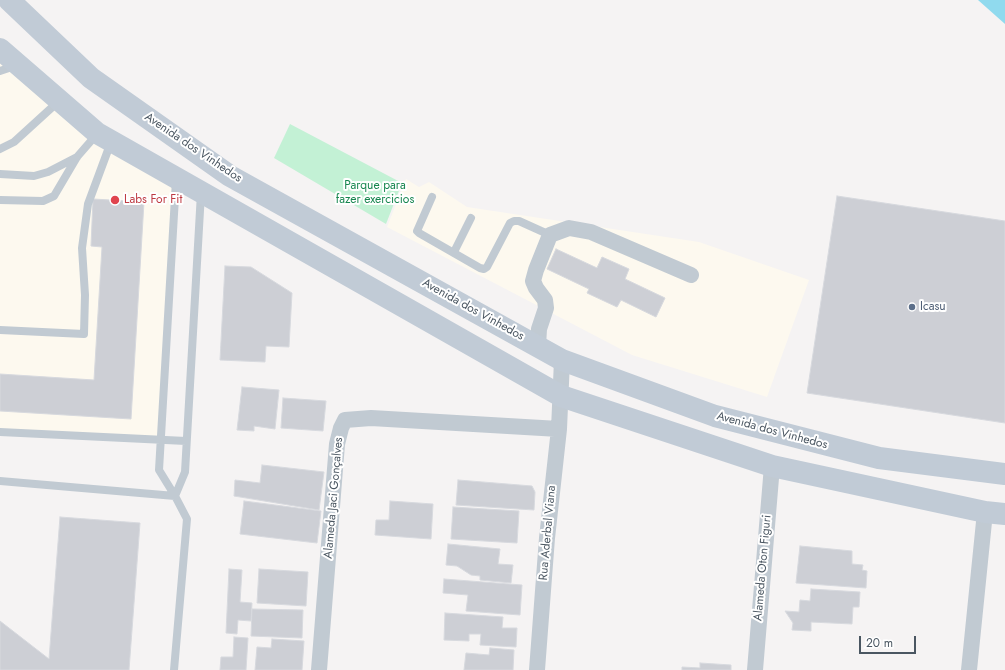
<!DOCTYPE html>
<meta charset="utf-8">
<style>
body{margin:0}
#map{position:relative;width:1005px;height:670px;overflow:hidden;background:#f5f3f3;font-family:Jost,sans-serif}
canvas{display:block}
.scale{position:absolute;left:859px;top:636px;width:57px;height:18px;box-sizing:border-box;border:2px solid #4a5661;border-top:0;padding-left:5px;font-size:12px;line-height:14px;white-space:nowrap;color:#4a5661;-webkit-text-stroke:3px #fff;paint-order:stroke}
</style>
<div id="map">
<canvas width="1005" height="670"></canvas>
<div class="scale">20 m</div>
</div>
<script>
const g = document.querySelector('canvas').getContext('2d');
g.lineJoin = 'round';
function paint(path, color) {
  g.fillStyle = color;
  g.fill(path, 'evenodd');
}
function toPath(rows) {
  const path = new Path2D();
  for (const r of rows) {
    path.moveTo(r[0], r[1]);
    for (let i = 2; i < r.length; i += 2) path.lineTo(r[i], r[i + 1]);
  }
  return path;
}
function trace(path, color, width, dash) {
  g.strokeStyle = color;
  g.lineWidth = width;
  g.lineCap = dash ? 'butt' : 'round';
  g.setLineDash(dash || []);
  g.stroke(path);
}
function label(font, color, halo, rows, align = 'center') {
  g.font = font + ' Jost,sans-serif';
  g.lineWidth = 4;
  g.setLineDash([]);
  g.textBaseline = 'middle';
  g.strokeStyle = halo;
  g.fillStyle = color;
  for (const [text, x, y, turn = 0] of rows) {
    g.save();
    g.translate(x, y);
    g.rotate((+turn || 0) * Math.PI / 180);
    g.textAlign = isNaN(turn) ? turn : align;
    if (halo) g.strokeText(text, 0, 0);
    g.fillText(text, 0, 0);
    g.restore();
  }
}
paint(toPath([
 [0,50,177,179,160,440,0,432],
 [406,179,419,187,429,182,467,207,699,242,809,280,767,397,632,355,387,227]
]), '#fdf9ef');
paint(toPath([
 [290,124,402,183,386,224,274,158]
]), '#c3f1d5');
paint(toPath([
 [978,0,1005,0,1005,24]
]), '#90daee');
const building = toPath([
 [837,196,1005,221,1005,423,807,393,837,196],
 [93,199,144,202,131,419,0,411,0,374,94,380,102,247,91,246,93,199],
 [556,249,597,268,602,257,629,269,625,279,665,298,656,317,621,300,617,307,587,293,589,289,547,269,556,249],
 [225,266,251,267,292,293,289,347,266,346,265,362,220,360,225,266],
 [242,387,279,390,275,429,254,426,254,431,237,430,242,387],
 [283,398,326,401,323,431,281,428,283,398],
 [262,465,324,472,319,510,234,496,235,480,260,483,262,465],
 [458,480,532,486,535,492,534,510,456,505,458,480],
 [244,501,321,511,317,543,240,534,244,501],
 [390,501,433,504,431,539,375,535,376,520,389,520,390,501],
 [453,507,519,511,517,543,451,539,453,507],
 [60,517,140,523,129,670,0,670,0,621,49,659,60,517],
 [448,544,500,549,498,564,513,565,511,583,480,580,480,576,471,575,457,566,446,565,448,544],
 [800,546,852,551,852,564,863,565,862,570,867,571,866,588,796,583,800,546],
 [229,569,242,570,240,602,252,603,251,621,238,620,237,634,226,633,229,569],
 [259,569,308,572,306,606,257,603,259,569],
 [444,579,522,585,520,615,466,611,468,595,443,593,444,579],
 [811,589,860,592,859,607,853,607,852,624,811,622,811,631,792,630,793,623,785,611,799,612,800,600,810,601,811,589],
 [252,609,303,610,302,638,251,636,252,609],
 [445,613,503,617,502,628,517,628,516,647,480,645,481,634,469,634,469,641,444,640,445,613],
 [234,637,248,638,246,670,220,670,221,657,233,657,234,637],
 [272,639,304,641,302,670,255,670,257,647,271,648,272,639],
 [490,648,514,650,513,670,464,670,466,653,489,655,490,648],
 [700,663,731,665,731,670,682,670,682,667,700,668,700,663]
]);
paint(building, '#cdcfd5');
trace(building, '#d7d9de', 1);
trace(toPath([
 [0,71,15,66],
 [0,149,14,142,59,101],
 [0,174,34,176,48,172,77,157],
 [432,197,417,231,419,233,480,268,484,269,487,267,510,223,514,221,519,221,550,235],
 [0,200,43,201,54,196,77,157,97,134],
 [454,252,471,218],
 [0,330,84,334,85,295,82,248,88,204,111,142],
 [0,432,186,441],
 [0,481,175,496],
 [175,496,185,472,201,193],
 [174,670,187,519,175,496,159,470,176,180]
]), '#c1cad2', 8);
trace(toPath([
 [538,346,539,329,546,308,545,300,536,288,533,281,536,270,550,235,569,228,591,232,691,275],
 [319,670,337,444,341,428,345,420,371,418,559,429],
 [537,670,547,538,559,429,562,360],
 [755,670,772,466],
 [969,670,985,512]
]), '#c1cad2', 16);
trace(toPath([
 [9,0,91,78,230,176,562,360,715,416,879,458,1005,474],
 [0,49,97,133,561,396,772,466,985,512,1005,514]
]), '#c1cbd6', 22);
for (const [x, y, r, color] of [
 [115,200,5,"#e0444e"],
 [912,307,4,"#5c6f8a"]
]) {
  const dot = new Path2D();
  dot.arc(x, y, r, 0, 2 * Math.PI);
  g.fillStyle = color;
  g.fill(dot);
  trace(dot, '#fff', 1.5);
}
label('12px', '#4a5661', '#fff', [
 ["Avenida dos Vinhedos",193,148,34],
 ["Avenida dos Vinhedos",473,310,29],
 ["Avenida dos Vinhedos",772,431,15],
 ["Alameda Jaci Gonçalves",334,498,-85],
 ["Rua Aderbal Viana",548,533,-85],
 ["Alameda Oton Figuri",763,568,-85]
]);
label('12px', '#17864f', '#fff', [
 ["Parque para",375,186],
 ["fazer exercicios",375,200]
]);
label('12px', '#be3a42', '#fff', [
 ["Labs For Fit",124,200]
], 'left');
label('12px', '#4e5e75', '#fff', [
 ["Icasu",920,307]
], 'left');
</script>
